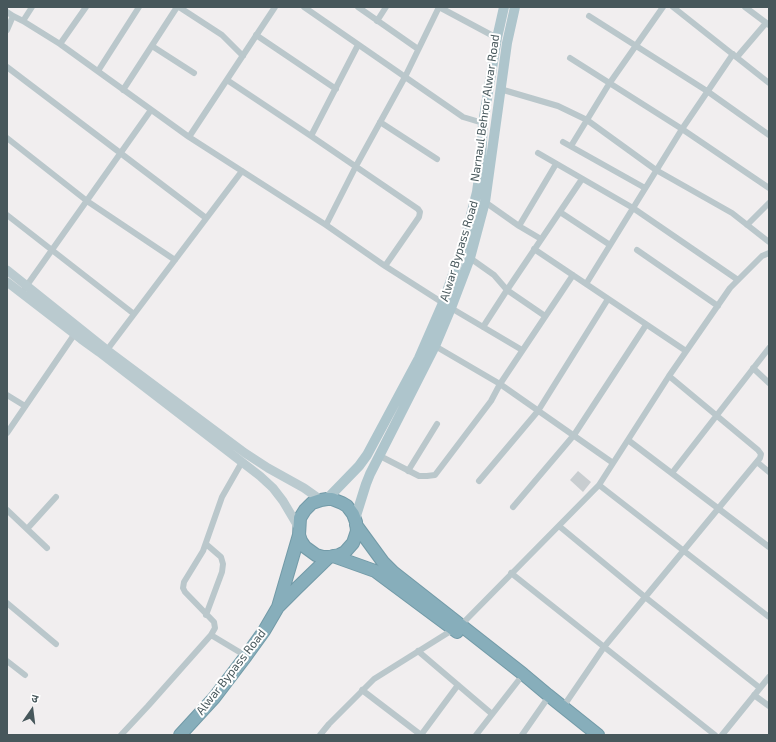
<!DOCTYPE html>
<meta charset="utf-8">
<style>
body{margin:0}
#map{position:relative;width:776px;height:742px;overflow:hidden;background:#f1eeef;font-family:"Exo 2","Noto Sans Devanagari",sans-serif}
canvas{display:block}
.frame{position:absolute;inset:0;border:8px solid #47575b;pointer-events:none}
.north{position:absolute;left:12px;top:690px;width:40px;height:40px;-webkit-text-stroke:3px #fff;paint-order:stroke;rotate:14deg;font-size:11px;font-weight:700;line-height:16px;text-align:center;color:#47575b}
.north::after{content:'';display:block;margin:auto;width:14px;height:18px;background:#47575b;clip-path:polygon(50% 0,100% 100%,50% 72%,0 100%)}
</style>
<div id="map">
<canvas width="776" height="742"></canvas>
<div class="frame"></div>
<div class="north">उ</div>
</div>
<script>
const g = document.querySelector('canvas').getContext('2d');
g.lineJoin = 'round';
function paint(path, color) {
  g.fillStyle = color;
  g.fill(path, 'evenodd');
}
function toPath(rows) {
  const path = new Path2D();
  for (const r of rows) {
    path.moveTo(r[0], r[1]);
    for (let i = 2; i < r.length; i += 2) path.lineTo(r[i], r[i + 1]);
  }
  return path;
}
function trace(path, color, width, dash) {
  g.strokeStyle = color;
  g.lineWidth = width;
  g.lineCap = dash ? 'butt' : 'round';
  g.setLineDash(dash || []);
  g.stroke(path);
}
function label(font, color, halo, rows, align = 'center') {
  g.font = font + ' "Exo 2",sans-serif';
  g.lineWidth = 4;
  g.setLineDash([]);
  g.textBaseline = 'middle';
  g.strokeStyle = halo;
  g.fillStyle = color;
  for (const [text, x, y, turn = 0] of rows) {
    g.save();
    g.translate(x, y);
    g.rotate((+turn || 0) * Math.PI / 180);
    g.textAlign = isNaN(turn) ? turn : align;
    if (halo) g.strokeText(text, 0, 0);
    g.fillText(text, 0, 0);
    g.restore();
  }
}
paint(toPath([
 [578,471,591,482,583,492,570,480]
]), '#c8cdd0');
const highway = toPath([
 [356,525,383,562,393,572,523,674,548,695,598,735],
 [333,556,375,571,457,632],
 [278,607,299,535,300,518,305,510,312,503,321,500,327,499,332,499,342,503,347,506,353,514,356,522,357,531,353,543,345,552,339,555,329,557,323,557,316,555,305,547,301,541,299,535],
 [180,735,214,698,246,656,264,631,278,607,297,588,329,557]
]);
trace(highway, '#729aa7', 14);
trace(toPath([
 [179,7,222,35,243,56],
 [304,7,463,117,483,123],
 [358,7,418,49],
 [439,7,497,38],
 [673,7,769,83],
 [745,7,769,25],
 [7,12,13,16,23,21,60,44,189,137,326,225,385,266,443,303],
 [589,16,707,91,769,135],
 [23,21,32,7],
 [377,21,386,7],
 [7,30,13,16],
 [256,35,336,89],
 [60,44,86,7],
 [152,46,194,73],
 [737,57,766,23],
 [570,58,682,129,769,188],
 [7,67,206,218],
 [98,71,139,7],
 [227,80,311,136,418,209,420,212,419,217,385,266],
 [500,89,558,106,587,120,656,170,732,213,769,242],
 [123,90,177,7],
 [380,122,437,159],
 [311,136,358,45],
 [189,137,275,7],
 [7,138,87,201,175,260],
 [563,142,645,188],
 [571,146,609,84,663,7],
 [538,153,633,208,738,280],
 [485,202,519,226,541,239],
 [560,212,610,245],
 [7,215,134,314],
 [326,225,356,166,405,77,439,7],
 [747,225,769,203],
 [519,226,556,164],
 [534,249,686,351],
 [637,250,718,306],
 [470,258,494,275,507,290,545,316],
 [586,284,682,129,733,54],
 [25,288,151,110],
 [451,308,522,350],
 [483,327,507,290,582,179],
 [435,346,500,384,613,463],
 [107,350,242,171],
 [753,368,769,383],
 [7,395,25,406],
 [7,433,76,332],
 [628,440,769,547],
 [380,456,419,476,427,476,435,475,491,401,500,384,573,275],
 [757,462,769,472],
 [408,471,437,424],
 [672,473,769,348],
 [479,481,538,411,608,299],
 [599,485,769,617],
 [513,507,574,435,646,325],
 [7,510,47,548],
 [559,526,645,597,760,688],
 [27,529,56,497],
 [511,573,715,735],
 [7,603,56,644],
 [206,615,222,572,223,564,221,557,206,544],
 [461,625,599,485,669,376,730,288,762,256,769,253],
 [211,635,215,628,214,622,185,592,183,588,184,582,203,551,222,497,242,462],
 [418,651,492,714],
 [7,661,25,675],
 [362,690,421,735],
 [754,695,769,706],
 [563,707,604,647,760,458,761,454,758,450,669,376],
 [121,735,148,706,211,635,246,656],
 [320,735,329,724,374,679,454,629],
 [421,735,458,685],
 [476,735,518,681],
 [522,735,545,702],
 [722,735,769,677]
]), '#bac7cb', 6);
trace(toPath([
 [7,270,107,350,245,453,268,468,304,488,321,500],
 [7,282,81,339,99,352,260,476,273,488,283,501,299,528]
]), '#bacacf', 9);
trace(toPath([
 [327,499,359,466,367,455,419,358,443,303,463,246,477,192,481,162,483,123,497,38,504,7],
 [355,519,366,484,370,474,435,346,451,308,470,258,485,202,507,43,515,7]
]), '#aec5cc', 10);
trace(highway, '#87aebb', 12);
label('12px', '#47575b', '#fff', [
 ["Narnaul Behror Alwar Road",485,108,-82],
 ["Alwar Bypass Road",459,251,-73],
 ["Alwar Bypass Road",231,672,-52]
]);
</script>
